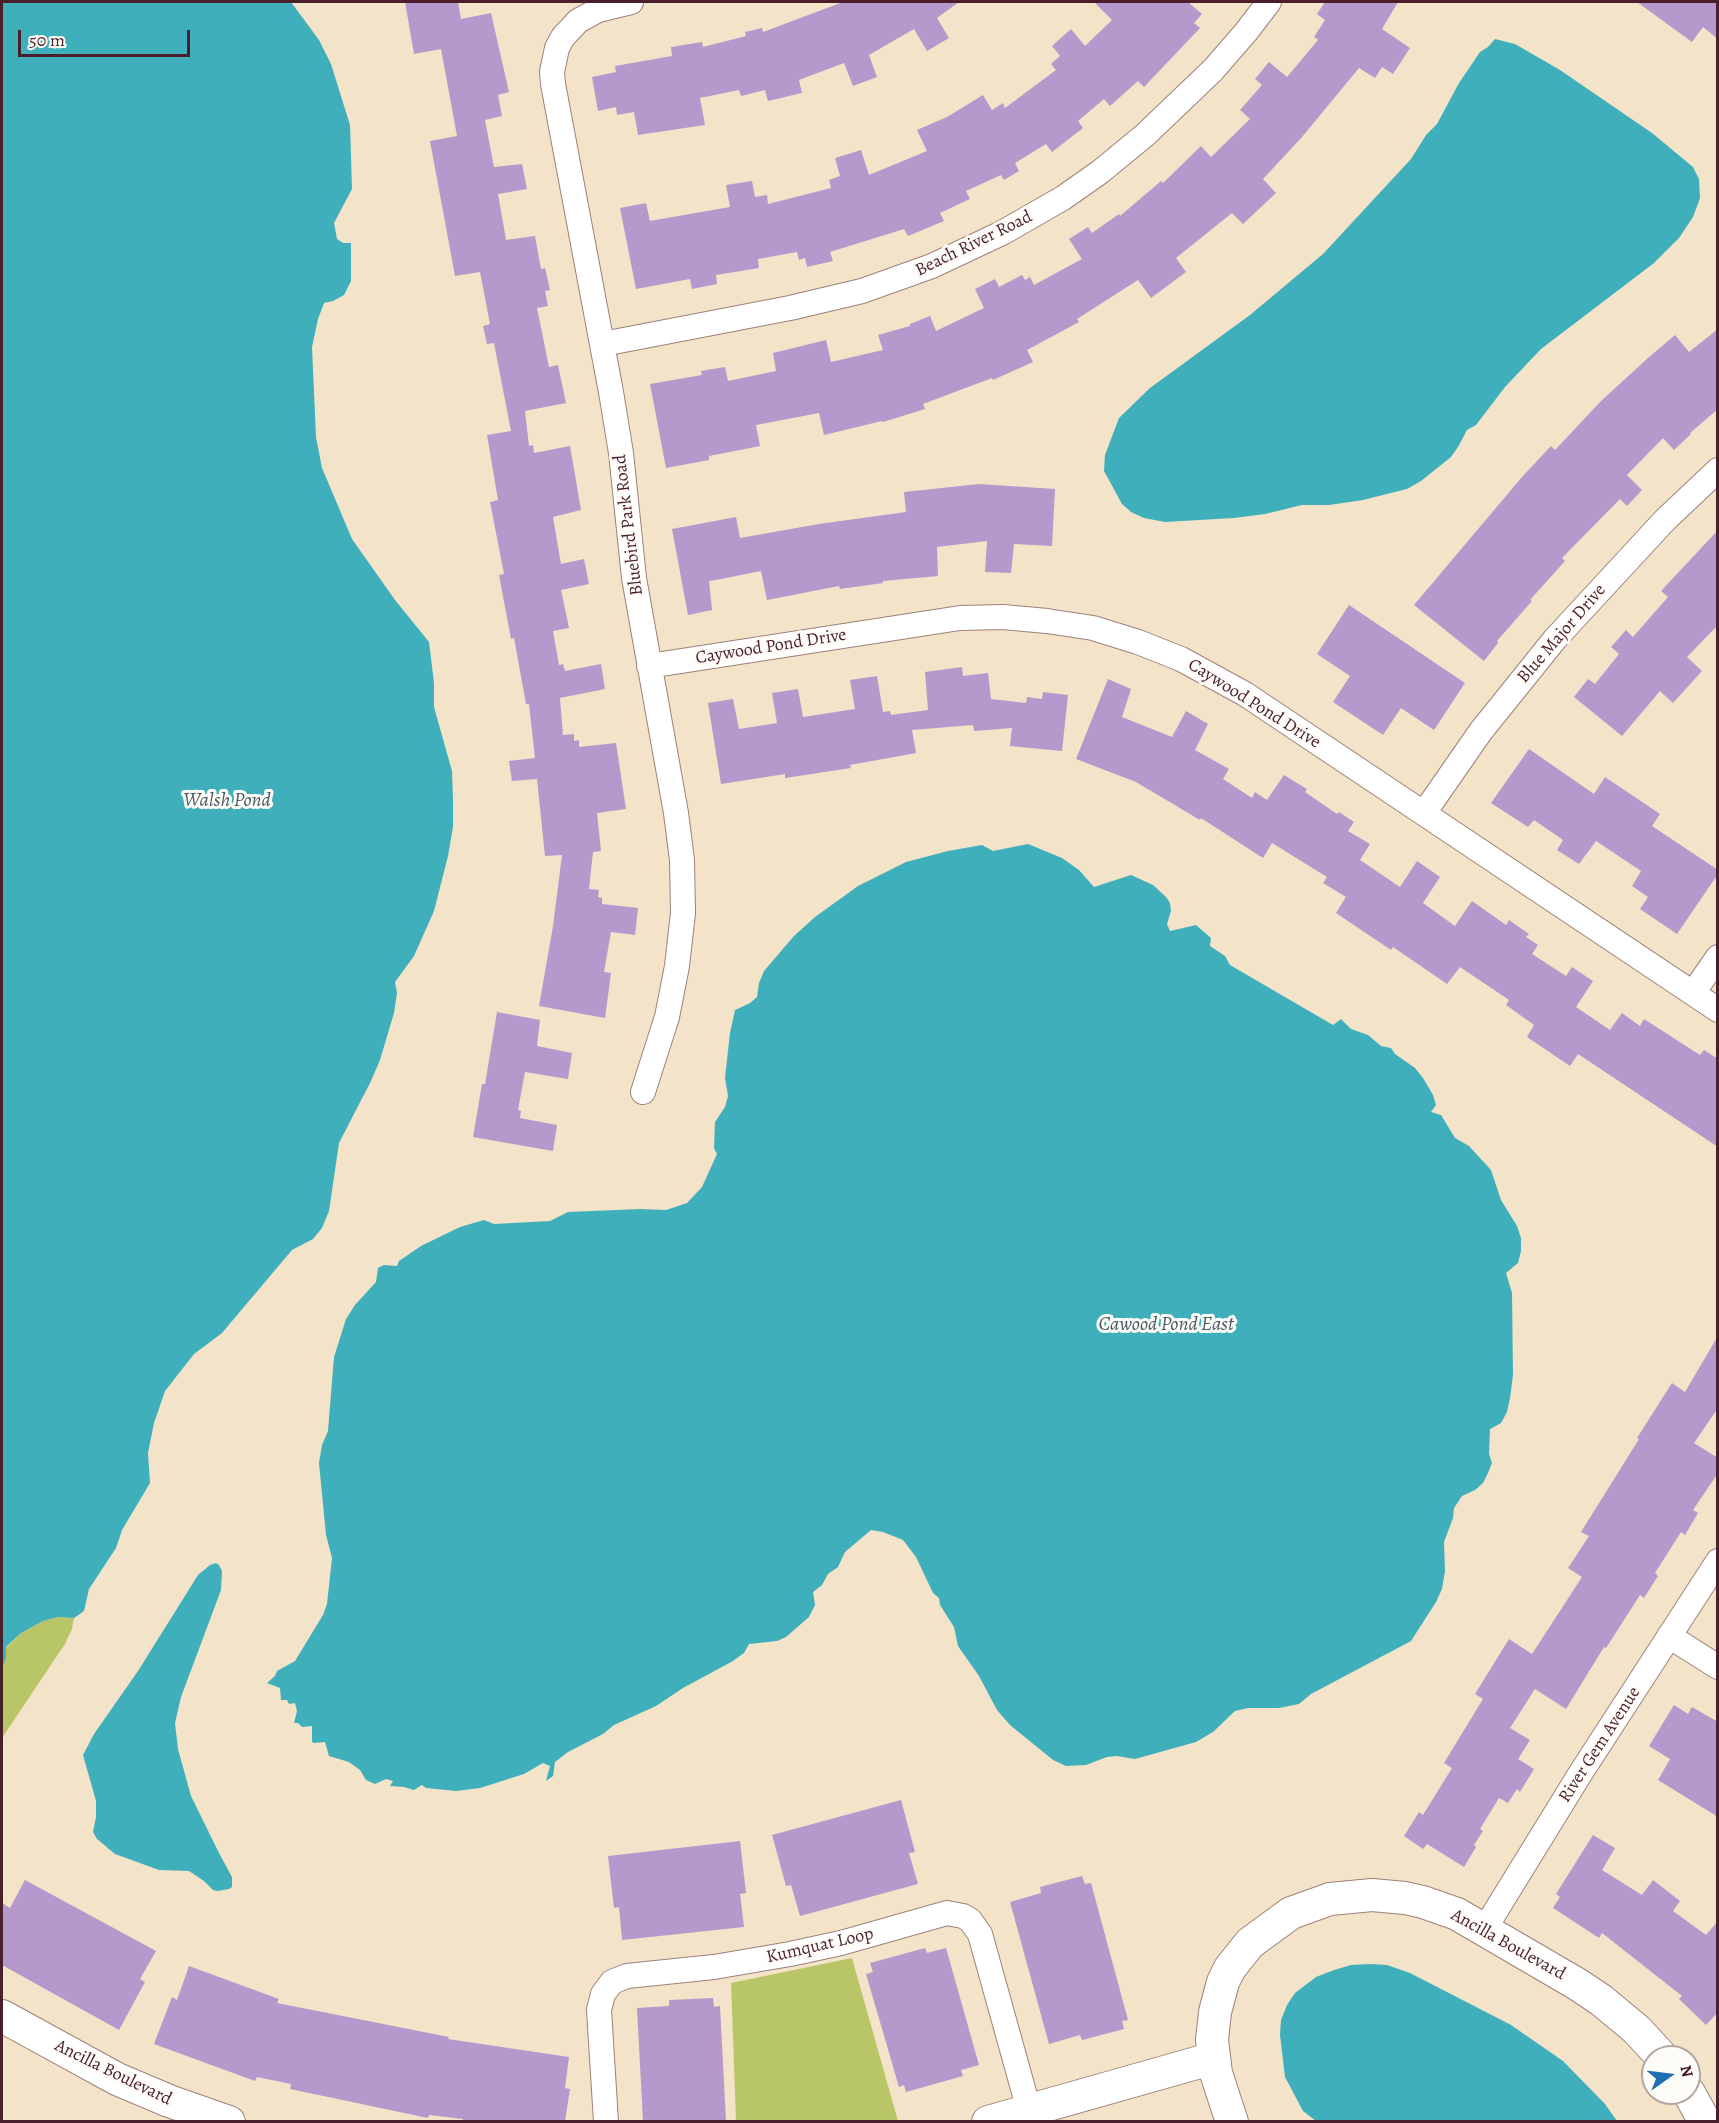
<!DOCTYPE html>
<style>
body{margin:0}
#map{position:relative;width:1719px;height:2123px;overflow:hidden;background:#f3e3c8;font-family:Alegreya,serif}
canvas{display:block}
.frame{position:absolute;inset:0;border:3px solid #4a1f2b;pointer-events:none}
.north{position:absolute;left:1641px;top:2045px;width:60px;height:60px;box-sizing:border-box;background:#fdfcf7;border:2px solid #b5a4a5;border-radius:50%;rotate:76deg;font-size:16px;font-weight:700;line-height:24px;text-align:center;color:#4a1f2b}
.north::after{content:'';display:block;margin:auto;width:21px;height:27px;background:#1f6fb2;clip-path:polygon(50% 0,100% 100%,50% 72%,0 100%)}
.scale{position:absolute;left:18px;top:30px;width:172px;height:27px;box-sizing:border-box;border:3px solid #4a1f2b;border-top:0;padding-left:8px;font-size:18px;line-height:21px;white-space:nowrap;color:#4a1f2b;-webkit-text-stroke:4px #fdfcf7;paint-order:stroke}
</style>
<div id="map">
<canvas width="1719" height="2123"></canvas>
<div class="frame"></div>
<div class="north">N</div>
<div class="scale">50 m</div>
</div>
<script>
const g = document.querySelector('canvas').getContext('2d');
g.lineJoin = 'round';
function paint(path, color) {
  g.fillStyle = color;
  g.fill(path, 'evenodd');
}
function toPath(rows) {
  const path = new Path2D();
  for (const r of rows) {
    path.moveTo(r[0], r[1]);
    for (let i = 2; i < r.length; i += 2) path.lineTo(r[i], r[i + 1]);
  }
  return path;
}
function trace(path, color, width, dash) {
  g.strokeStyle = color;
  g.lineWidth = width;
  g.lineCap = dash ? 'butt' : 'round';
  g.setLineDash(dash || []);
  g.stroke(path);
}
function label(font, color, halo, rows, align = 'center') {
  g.font = font + ' Alegreya,serif';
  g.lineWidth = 6;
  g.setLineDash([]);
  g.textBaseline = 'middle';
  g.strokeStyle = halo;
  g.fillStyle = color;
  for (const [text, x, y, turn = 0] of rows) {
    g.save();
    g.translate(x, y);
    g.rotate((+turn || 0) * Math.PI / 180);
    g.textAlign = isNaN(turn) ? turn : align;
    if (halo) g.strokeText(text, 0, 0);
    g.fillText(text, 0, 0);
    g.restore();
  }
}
paint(toPath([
 [58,1617,74,1618,72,1629,65,1644,2,1738,2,1668,6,1658,6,1648,21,1633,43,1621],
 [852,1958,898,2121,736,2121,731,1983]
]), '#b9c668');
paint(toPath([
 [2,2,291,2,319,40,331,64,350,125,352,189,334,223,337,239,343,243,351,243,351,281,344,295,333,301,324,303,318,319,312,347,316,437,322,468,352,539,395,600,429,642,434,683,434,707,452,771,453,799,453,827,448,856,434,911,414,956,395,982,397,993,394,1013,380,1060,371,1081,339,1143,329,1211,322,1228,313,1239,292,1250,222,1333,194,1354,165,1391,154,1423,148,1453,150,1483,122,1530,116,1548,89,1589,84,1611,74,1618,58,1617,43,1621,21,1633,6,1647,6,1658,2,1668],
 [1495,39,1515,44,1560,70,1652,133,1693,167,1699,179,1700,198,1693,217,1679,238,1654,263,1541,349,1505,387,1476,425,1467,430,1458,447,1451,457,1421,481,1407,489,1363,500,1329,505,1302,505,1265,514,1234,518,1165,522,1144,518,1131,512,1122,504,1104,471,1105,455,1119,418,1150,388,1250,315,1323,254,1411,159,1426,135,1437,124,1459,83,1480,52,1488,47],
 [1028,844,1062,858,1079,870,1094,887,1131,875,1153,885,1166,897,1170,903,1171,911,1167,924,1170,931,1196,925,1211,938,1210,946,1225,956,1230,965,1333,1025,1341,1019,1351,1029,1368,1035,1381,1046,1391,1048,1395,1054,1415,1068,1423,1078,1433,1095,1436,1105,1431,1112,1441,1115,1455,1138,1469,1146,1491,1170,1501,1200,1517,1226,1521,1238,1521,1251,1518,1263,1506,1273,1512,1293,1513,1375,1510,1398,1507,1412,1501,1423,1490,1429,1489,1454,1492,1463,1488,1473,1483,1483,1475,1490,1462,1496,1454,1508,1453,1518,1444,1542,1445,1571,1442,1589,1436,1602,1411,1641,1311,1694,1299,1704,1279,1708,1248,1708,1235,1711,1213,1732,1196,1742,1135,1759,1117,1756,1107,1757,1086,1765,1066,1766,1053,1760,1010,1725,997,1710,979,1676,958,1646,954,1627,940,1605,939,1598,933,1593,916,1557,903,1540,883,1532,871,1530,845,1552,838,1567,828,1574,822,1585,813,1592,815,1605,809,1617,786,1637,777,1641,749,1644,744,1653,733,1661,683,1688,656,1706,614,1725,603,1734,568,1752,555,1762,553,1776,546,1781,550,1766,543,1763,524,1774,480,1788,456,1791,426,1788,422,1785,414,1790,404,1787,390,1786,393,1781,386,1779,375,1784,366,1780,360,1770,349,1762,329,1756,325,1742,313,1743,312,1741,312,1726,302,1727,298,1723,294,1723,297,1711,295,1703,289,1704,287,1700,281,1700,280,1688,267,1683,275,1676,277,1671,295,1661,323,1615,327,1604,332,1558,326,1535,319,1463,322,1445,328,1431,334,1357,346,1319,355,1305,376,1282,378,1268,384,1265,397,1266,399,1261,421,1246,460,1227,484,1220,494,1224,550,1221,568,1212,640,1209,666,1210,687,1203,702,1187,717,1154,714,1148,715,1122,725,1107,728,1096,725,1078,730,1033,735,1010,750,1003,757,997,759,983,764,971,794,936,815,917,858,886,906,862,948,851,982,845,993,851],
 [216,1563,219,1565,222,1571,221,1590,181,1697,175,1723,178,1749,191,1796,219,1853,232,1877,232,1887,229,1889,218,1891,213,1890,204,1881,189,1871,159,1870,115,1854,97,1839,93,1832,96,1817,96,1801,83,1755,94,1734,138,1671,198,1575,210,1565],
 [1371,1964,1387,1965,1410,1973,1511,2025,1563,2061,1605,2104,1617,2121,1316,2121,1303,2111,1285,2077,1280,2035,1281,2020,1287,2005,1295,1993,1316,1977,1334,1970,1351,1965]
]), '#40afbc');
paint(toPath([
 [405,2,458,2,461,19,491,13,509,92,498,95,502,116,485,120,494,167,522,164,527,189,498,194,506,240,535,236,541,269,545,268,550,290,545,291,548,306,537,308,549,367,558,365,566,403,525,411,529,446,533,445,534,453,570,446,581,510,553,517,561,564,584,559,589,584,561,590,569,628,553,631,559,665,563,664,565,671,601,664,605,689,560,698,563,735,574,734,574,741,579,740,579,747,616,743,626,809,597,813,601,851,593,852,589,889,599,890,598,897,602,898,602,904,638,908,635,935,611,932,604,972,611,973,605,1018,539,1006,553,926,562,855,545,856,537,779,512,781,509,761,535,758,529,704,526,704,514,638,511,639,499,575,504,574,490,502,498,500,487,435,511,431,494,343,487,344,483,326,490,324,480,272,455,276,430,141,457,136,441,49,414,54],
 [843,2,959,2,937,18,949,38,927,51,914,29,869,55,877,77,853,86,844,63,799,80,802,93,768,101,765,90,741,96,739,90,700,98,705,125,638,135,634,112,617,115,616,107,598,111,592,77,616,72,615,66,672,56,671,47,702,42,703,47,746,36,745,32,762,28,763,32],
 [1094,2,1188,2,1202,14,1194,23,1200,28,1144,87,1138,81,1110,106,1104,99,1078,121,1083,128,1052,152,1046,144,1015,163,1019,171,1004,180,1001,175,966,191,970,199,940,213,944,221,908,236,904,229,830,252,833,261,807,267,805,258,799,260,797,252,758,259,759,268,716,275,717,284,692,289,690,279,636,289,620,208,646,203,650,221,730,207,726,185,752,181,755,197,767,195,768,204,831,188,829,180,840,176,835,158,861,150,869,175,927,151,917,130,947,117,983,95,992,110,1003,103,1005,108,1056,70,1051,64,1060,56,1052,46,1071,29,1085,46,1112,20],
 [1325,2,1398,2,1382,29,1410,48,1393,74,1382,67,1375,78,1359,68,1302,137,1263,179,1276,193,1243,224,1232,213,1176,258,1186,272,1151,298,1138,280,1077,319,1079,322,1027,350,1033,362,993,380,992,378,923,404,925,409,883,422,882,421,824,435,819,413,756,425,760,446,709,456,709,460,666,468,650,384,702,375,701,371,725,367,728,381,776,371,773,353,826,340,831,362,883,350,878,335,910,326,910,324,930,316,936,331,984,308,975,289,995,279,999,287,1022,275,1025,280,1030,277,1034,285,1082,259,1069,239,1088,227,1092,233,1119,214,1120,216,1161,181,1163,183,1201,146,1211,157,1250,119,1240,110,1262,85,1255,79,1269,62,1287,77,1318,40,1314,37,1325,20,1317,14],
 [1637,2,1718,2,1718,39,1703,27,1692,42],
 [1718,329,1718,409,1690,433,1691,434,1674,450,1663,438,1627,475,1642,490,1627,506,1620,499,1562,558,1565,561,1530,600,1532,601,1497,641,1498,643,1484,661,1414,605,1522,477,1551,446,1555,450,1601,401,1648,358,1675,335,1689,352],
 [979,484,1055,489,1052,546,1014,544,1011,573,985,572,987,541,937,547,938,576,883,581,883,583,840,589,839,586,767,600,761,571,721,579,709,581,712,610,688,615,672,529,736,517,740,538,819,524,906,512,904,492],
 [1718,530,1718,625,1687,657,1702,671,1673,703,1660,691,1622,736,1574,697,1588,679,1595,684,1619,654,1611,647,1626,630,1633,637,1668,597,1661,591],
 [1349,605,1465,683,1434,730,1401,708,1383,735,1333,702,1350,676,1317,654],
 [962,667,963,676,988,673,991,699,1026,703,1027,697,1042,699,1043,692,1068,695,1062,751,1010,746,1012,728,974,731,973,725,912,730,916,753,850,765,851,768,785,778,785,774,721,784,708,703,733,699,739,729,777,723,772,693,798,689,803,717,855,709,850,680,877,676,883,712,890,711,891,715,928,710,925,672],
 [1108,679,1131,689,1122,717,1172,737,1186,711,1208,724,1195,750,1229,769,1223,779,1252,798,1255,792,1267,800,1284,775,1307,789,1305,792,1337,814,1339,812,1354,822,1348,831,1370,844,1360,860,1400,887,1417,861,1440,877,1423,903,1455,926,1472,901,1506,925,1509,920,1529,934,1526,937,1538,945,1532,954,1566,976,1572,967,1593,981,1576,1007,1610,1030,1622,1013,1640,1026,1644,1019,1700,1055,1704,1050,1718,1059,1718,1147,1578,1054,1570,1066,1527,1037,1534,1025,1506,1005,1509,1000,1460,967,1447,984,1393,947,1391,950,1336,913,1346,897,1323,883,1327,877,1272,843,1263,858,1201,818,1200,820,1136,782,1076,759],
 [1529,749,1594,794,1605,777,1660,814,1652,826,1718,870,1718,874,1677,934,1640,909,1648,897,1632,886,1641,871,1596,841,1579,864,1557,850,1563,840,1534,820,1528,827,1491,803],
 [497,1012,540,1020,537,1046,572,1053,568,1079,525,1072,518,1110,521,1111,520,1118,557,1125,553,1151,473,1137,482,1084,485,1084],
 [1718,1336,1718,1408,1694,1443,1718,1458,1718,1473,1693,1510,1698,1513,1685,1535,1681,1532,1655,1573,1658,1576,1644,1598,1640,1595,1606,1648,1604,1647,1566,1709,1535,1689,1510,1728,1530,1740,1518,1759,1534,1769,1520,1792,1517,1789,1508,1803,1499,1798,1480,1829,1483,1831,1474,1845,1476,1847,1464,1867,1427,1844,1423,1849,1404,1836,1419,1812,1423,1815,1452,1768,1444,1763,1483,1699,1475,1694,1509,1639,1532,1654,1582,1577,1568,1568,1589,1536,1581,1532,1639,1439,1637,1438,1672,1383,1685,1392],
 [1674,1705,1688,1714,1692,1707,1718,1722,1718,1817,1658,1780,1670,1759,1649,1746],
 [901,1800,915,1852,909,1853,918,1884,800,1916,791,1885,786,1886,772,1835],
 [1593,1835,1615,1848,1602,1870,1642,1895,1653,1880,1680,1901,1673,1911,1706,1935,1718,1921,1718,2012,1706,2025,1679,1999,1682,1996,1602,1933,1599,1938,1553,1908,1560,1897,1556,1894],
 [740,1841,746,1893,740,1894,744,1927,622,1940,619,1907,614,1908,608,1856],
 [1082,1876,1085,1884,1091,1883,1128,2020,1122,2021,1124,2029,1082,2040,1080,2035,1049,2044,1010,1902,1041,1893,1040,1887],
 [25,1880,156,1951,140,1979,145,1982,119,2030,2,1965,2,1903,10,1908],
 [925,1948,927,1953,946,1948,979,2065,961,2070,963,2076,906,2092,904,2085,899,2087,866,1974,873,1972,870,1963],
 [189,1966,279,1999,277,2003,449,2037,448,2039,569,2057,565,2088,570,2089,565,2121,463,2121,463,2119,429,2115,428,2118,290,2089,291,2084,257,2077,255,2081,154,2044,172,1997,177,2000],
 [713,1998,714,2007,720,2006,726,2121,643,2121,637,2008,669,2006,669,2000]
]), '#b599cc');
const minor = toPath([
 [631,2,598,10,578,21,563,37,557,48,552,72,553,84,611,392,621,453,634,578,676,813,682,860,683,913,677,966,667,1017,643,1092],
 [603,344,790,308,862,291,932,266,1002,233,1063,198,1100,172,1145,135,1213,70,1246,32,1269,2],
 [649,666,960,618,1003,617,1047,621,1093,628,1138,642,1181,659,1245,694,1718,1010],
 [1424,813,1481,731,1555,639,1665,520,1718,470],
 [1693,993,1718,957],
 [1669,1636,1718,1667],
 [1484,1930,1580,1774,1718,1561],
 [606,2122,599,2010,603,1994,612,1982,627,1976,714,1967,790,1954,841,1943,947,1913,963,1916,970,1920,980,1934,1029,2110]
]);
const tertiary = toPath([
 [2,2016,117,2079,169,2101,229,2122],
 [1689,2093,1705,2122],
 [988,2122,1214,2058],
 [1232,2122,1216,2073,1212,2040,1215,2012,1223,1982,1230,1968,1250,1943,1291,1913,1330,1899,1372,1895,1405,1898,1423,1902,1457,1914,1577,1984,1601,2000,1636,2029,1662,2057]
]);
trace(minor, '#9e817a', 26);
trace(tertiary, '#9e817a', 34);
trace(minor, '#fff', 24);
trace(tertiary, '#fff', 32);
label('18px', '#4a1f2b', '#fdfcf7', [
 ["Beach River Road",974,244,-26],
 ["Bluebird Park Road",629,525,-97],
 ["Blue Major Drive",1562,634,-49],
 ["Caywood Pond Drive",771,647,-9],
 ["Caywood Pond Drive",1254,704,32],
 ["River Gem Avenue",1600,1745,-57],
 ["Ancilla Boulevard",1508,1945,29],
 ["Kumquat Loop",820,1946,-13],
 ["Ancilla Boulevard",113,2073,26]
]);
label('italic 20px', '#465965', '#fdfcf7', [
 ["Walsh Pond",227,801],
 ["Cawood Pond East",1166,1325]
]);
</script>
